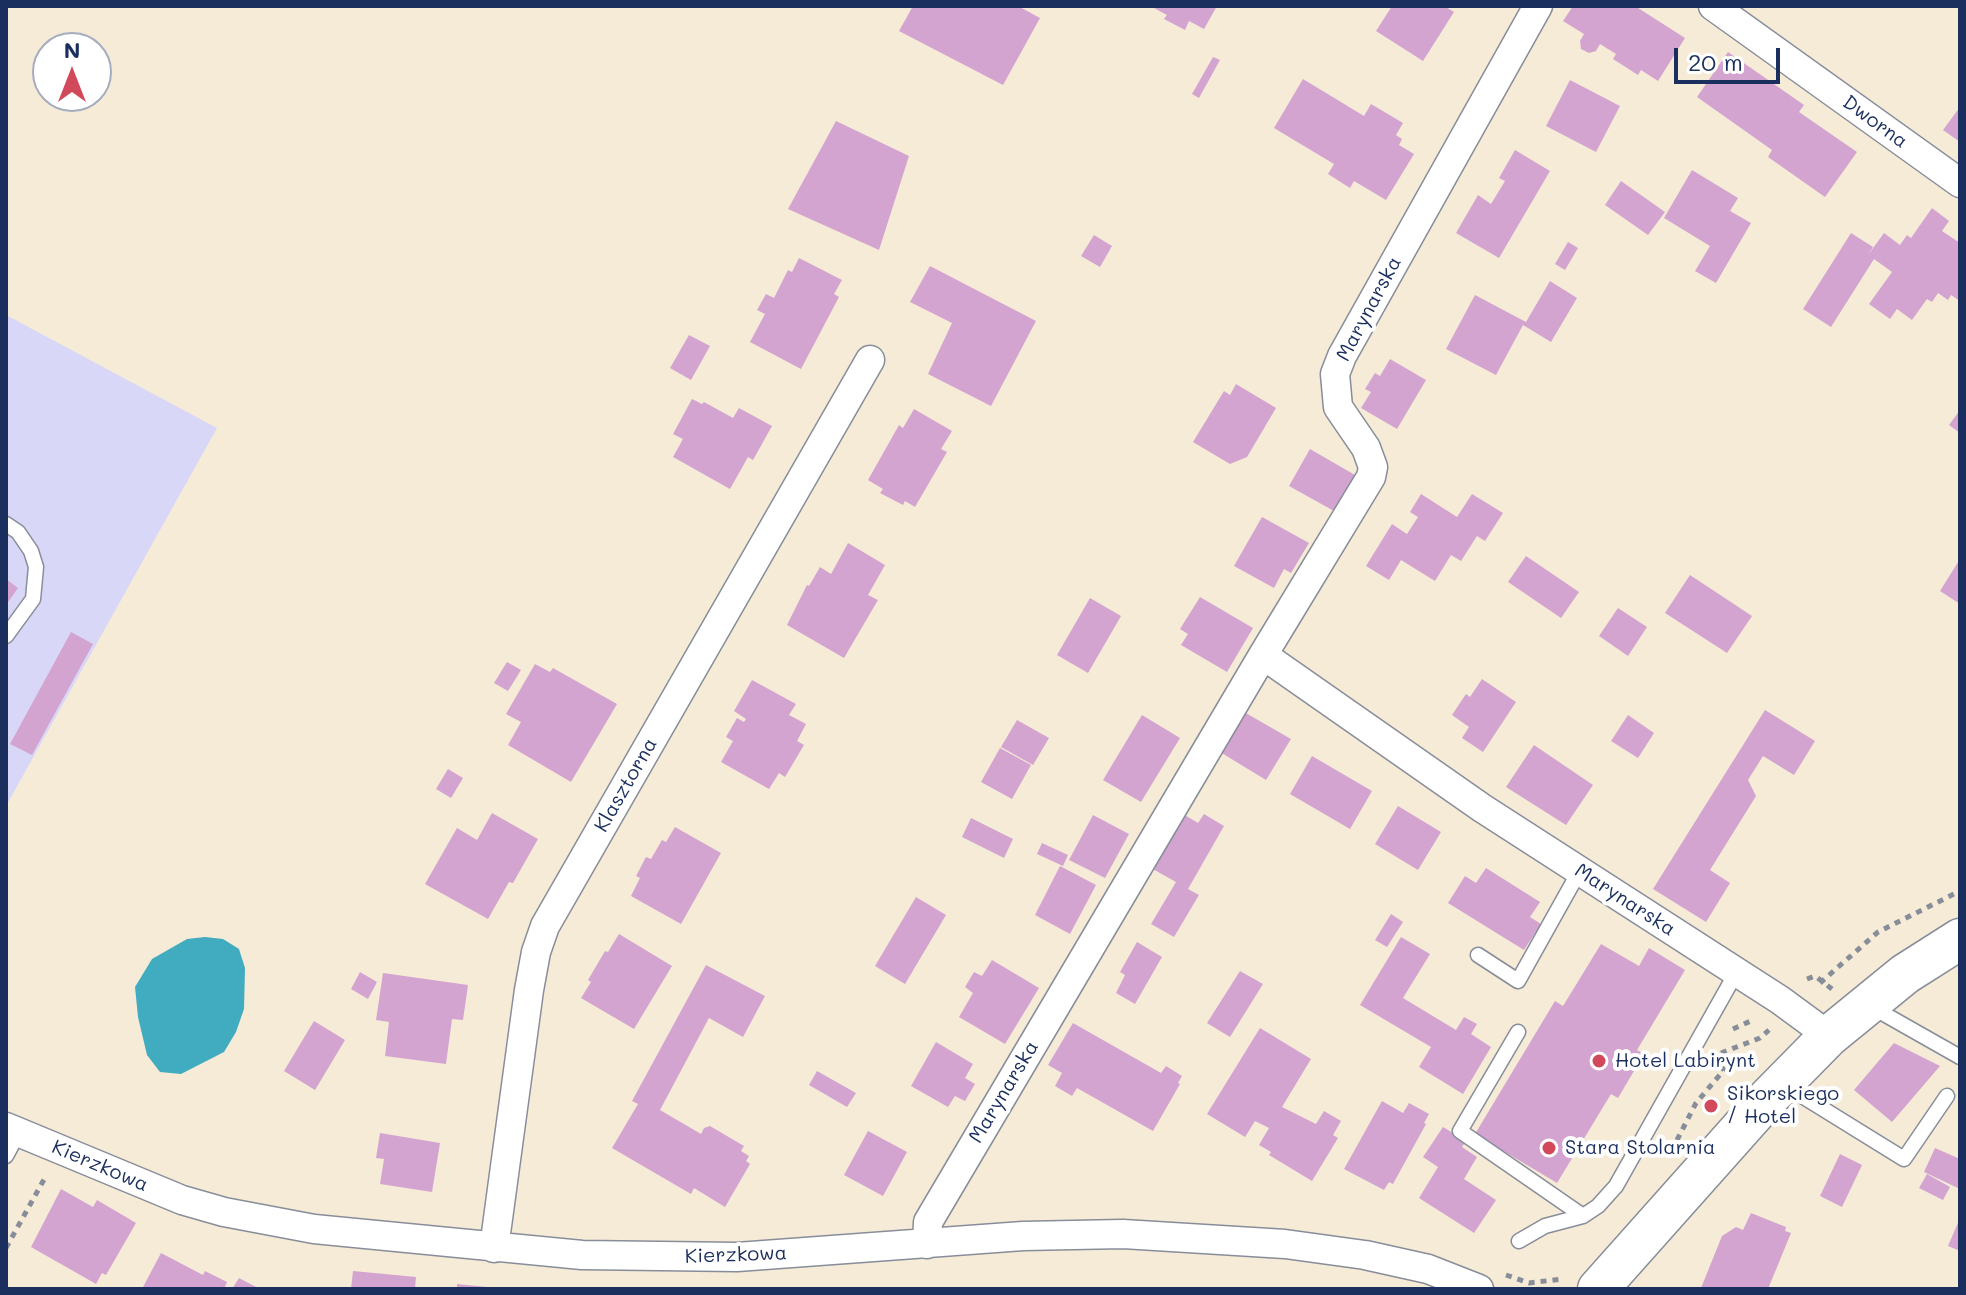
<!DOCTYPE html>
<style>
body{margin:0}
#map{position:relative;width:1966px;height:1295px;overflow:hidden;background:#f5ebd7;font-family:Mali,sans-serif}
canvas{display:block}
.frame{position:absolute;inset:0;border:8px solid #1b2f5e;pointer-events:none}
.north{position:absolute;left:32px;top:32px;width:80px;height:80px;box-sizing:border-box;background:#fff;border:2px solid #a4acbf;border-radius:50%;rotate:0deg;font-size:22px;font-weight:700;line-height:32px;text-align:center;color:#1b2f5e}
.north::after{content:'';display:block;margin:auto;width:28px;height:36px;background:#d1495b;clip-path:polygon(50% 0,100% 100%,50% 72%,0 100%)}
.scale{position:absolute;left:1674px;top:48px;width:106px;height:36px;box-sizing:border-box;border:4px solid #1b2f5e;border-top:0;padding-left:10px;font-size:24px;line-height:28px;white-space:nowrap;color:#1b2f5e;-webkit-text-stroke:6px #fff;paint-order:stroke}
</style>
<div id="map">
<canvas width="1966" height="1295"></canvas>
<div class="frame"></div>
<div class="north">N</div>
<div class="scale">20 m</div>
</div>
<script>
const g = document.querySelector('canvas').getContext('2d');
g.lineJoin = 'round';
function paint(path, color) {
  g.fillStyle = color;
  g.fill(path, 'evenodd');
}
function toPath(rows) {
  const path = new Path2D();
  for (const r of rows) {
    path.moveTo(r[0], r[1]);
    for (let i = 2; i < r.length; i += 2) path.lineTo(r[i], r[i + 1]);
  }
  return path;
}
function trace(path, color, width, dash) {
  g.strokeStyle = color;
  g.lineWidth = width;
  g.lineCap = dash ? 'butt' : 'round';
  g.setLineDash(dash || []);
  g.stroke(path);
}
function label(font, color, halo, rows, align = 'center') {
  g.font = font + ' Mali,sans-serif';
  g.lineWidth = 8;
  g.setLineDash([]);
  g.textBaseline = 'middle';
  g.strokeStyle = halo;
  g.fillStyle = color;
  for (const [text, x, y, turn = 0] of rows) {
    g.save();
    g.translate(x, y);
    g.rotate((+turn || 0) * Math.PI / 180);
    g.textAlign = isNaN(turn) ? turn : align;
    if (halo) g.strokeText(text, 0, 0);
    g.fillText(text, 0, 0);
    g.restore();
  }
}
paint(toPath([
 [6,315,217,428,6,806]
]), '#d9d7f7');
paint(toPath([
 [205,937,223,939,239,949,245,968,244,1009,236,1032,224,1052,181,1074,160,1072,147,1055,138,1017,135,987,152,959,187,939]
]), '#41abc0');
paint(toPath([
 [913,6,1018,6,1040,18,1003,85,899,31],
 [1156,6,1217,6,1204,29,1189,21,1185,30,1164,19,1167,15,1154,8],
 [1392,6,1444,6,1454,12,1423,61,1376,31],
 [1573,6,1635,6,1685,38,1658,81,1641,70,1638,75,1613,59,1616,54,1600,44,1596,51,1589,53,1581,49,1580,41,1584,34,1563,21],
 [1728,52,1804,105,1799,112,1857,152,1825,197,1768,157,1772,150,1697,97],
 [1213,57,1220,60,1199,98,1192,94],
 [1303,79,1364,116,1371,104,1403,123,1396,135,1402,139,1399,145,1414,154,1386,200,1354,181,1350,188,1328,174,1334,164,1274,128],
 [1570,80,1620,106,1596,152,1546,126],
 [1960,107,1960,142,1943,130],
 [836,121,909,156,879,250,788,209],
 [1515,150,1550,171,1499,258,1456,233,1478,195,1491,204,1505,181,1499,178],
 [1692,170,1738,198,1730,211,1751,223,1716,283,1695,271,1710,246,1664,218],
 [1621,181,1665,212,1648,235,1605,205],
 [1932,208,1949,221,1942,231,1960,243,1960,301,1951,295,1948,300,1938,293,1932,302,1927,299,1912,320,1897,309,1890,319,1869,304,1892,272,1874,259,1831,327,1803,309,1851,233,1873,247,1868,255,1884,233,1900,245,1907,235,1911,238],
 [1094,235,1112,246,1100,267,1081,256],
 [1568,242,1578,248,1565,270,1555,264],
 [799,258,842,280,834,294,839,297,801,369,750,342,765,314,757,310,766,294,774,298,788,270,792,272],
 [930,266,1036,321,991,406,928,374,952,323,910,302],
 [1550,281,1577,298,1551,342,1523,325,1496,375,1446,349,1475,295,1526,322],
 [689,335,710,346,691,380,670,368],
 [1390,359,1426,380,1397,429,1361,408,1371,392,1365,389,1375,373,1380,376],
 [1236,384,1276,408,1247,457,1230,464,1193,442,1224,391,1230,395],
 [692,399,702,404,704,402,733,418,739,408,772,426,753,460,748,457,730,489,673,457,683,439,673,434],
 [914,409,952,431,941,449,947,452,915,507,905,501,903,505,880,493,883,489,868,480,899,425,903,428],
 [1960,410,1960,433,1949,425],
 [1310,449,1355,475,1334,511,1289,486],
 [1421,494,1457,517,1472,494,1503,513,1485,541,1477,536,1461,561,1451,555,1435,581,1401,560,1389,580,1366,566,1392,524,1407,534,1418,517,1410,512],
 [1262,517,1309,543,1291,573,1284,569,1274,588,1234,566],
 [848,543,885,565,868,595,878,600,844,658,787,625,807,585,809,586,820,567,831,574],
 [1526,556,1579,592,1561,618,1508,582],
 [1960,559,1960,604,1940,591],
 [1690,575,1752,616,1727,653,1665,613],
 [6,579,18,588,6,605],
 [1200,597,1253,628,1227,672,1181,645,1188,634,1180,629],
 [1090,598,1121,616,1088,673,1057,655],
 [1618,608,1647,627,1628,656,1599,636],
 [71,632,93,644,32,755,10,744],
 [507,662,521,670,508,691,494,683],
 [535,664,550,672,553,668,617,704,571,782,508,745,521,722,506,714],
 [1482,679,1516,702,1483,752,1462,738,1469,727,1452,715,1466,694,1470,697],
 [752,680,796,704,789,715,806,724,797,741,804,745,785,777,779,773,769,789,721,762,733,741,726,737,737,718,744,722,746,719,734,711],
 [1765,710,1815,741,1794,775,1763,756,1748,780,1756,796,1710,870,1730,883,1706,922,1653,889],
 [1244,712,1291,739,1266,780,1220,752],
 [1142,715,1180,738,1141,802,1103,780],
 [1628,715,1654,733,1638,758,1611,741],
 [1017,720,1049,738,1033,765,1001,747],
 [1534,745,1593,785,1566,825,1506,787],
 [1000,748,1031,765,1012,799,981,782],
 [1312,756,1372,791,1350,829,1290,794],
 [448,769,463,778,451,798,436,789],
 [1398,806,1441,832,1418,870,1375,844],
 [492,813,538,839,513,883,509,882,488,919,425,884,457,828,477,840],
 [1183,814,1198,823,1204,814,1224,826,1188,889,1199,895,1174,937,1151,924,1176,882,1151,868],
 [1093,815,1129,834,1105,878,1069,860],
 [971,818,1013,839,1004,858,962,837],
 [675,827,721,853,681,924,631,896,640,878,636,876,646,857,651,859,662,840,666,842],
 [1042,843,1068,855,1063,866,1037,854],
 [1060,866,1096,885,1070,934,1035,915],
 [1486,868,1540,902,1530,917,1541,924,1524,950,1448,903,1465,876,1476,883],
 [916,897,946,915,905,984,875,966],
 [1391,914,1403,922,1387,947,1375,940],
 [619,934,672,966,634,1029,581,998,591,982,588,980,605,951,608,952],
 [1401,937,1430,954,1403,998,1456,1030,1464,1017,1477,1024,1471,1034,1491,1047,1463,1094,1419,1067,1431,1047,1360,1005],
 [1137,942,1162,957,1135,1004,1116,993,1125,975,1120,972],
 [1601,944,1639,966,1649,948,1685,970,1637,1050,1644,1054,1618,1098,1611,1094,1557,1183,1475,1134,1555,1001,1563,1006],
 [992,960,1039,988,1005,1044,959,1017,973,993,965,987,974,972,982,976],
 [706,965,765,996,743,1037,709,1018,660,1110,701,1134,704,1128,710,1126,744,1146,741,1151,749,1156,746,1161,750,1164,725,1207,694,1188,691,1194,612,1148,638,1104,632,1101],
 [1240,971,1263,984,1230,1037,1207,1023],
 [360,972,377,982,368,999,351,989],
 [383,973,468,985,463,1020,452,1019,446,1064,385,1056,389,1022,376,1020],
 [314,1021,345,1040,315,1090,284,1071],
 [1073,1023,1161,1073,1166,1066,1182,1076,1178,1083,1180,1084,1153,1131,1077,1088,1072,1096,1055,1086,1062,1073,1048,1065],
 [1260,1028,1311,1059,1282,1107,1316,1124,1324,1111,1341,1121,1333,1135,1338,1138,1312,1181,1269,1155,1271,1152,1259,1145,1269,1128,1255,1121,1245,1137,1207,1114],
 [936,1042,973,1064,965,1078,975,1084,965,1101,955,1096,948,1107,911,1086],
 [1894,1043,1940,1066,1892,1122,1854,1090],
 [817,1071,856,1093,847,1107,809,1085],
 [1382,1101,1403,1113,1409,1103,1429,1114,1424,1123,1426,1124,1393,1184,1389,1182,1384,1190,1344,1169],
 [1443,1127,1466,1141,1462,1147,1477,1157,1464,1179,1496,1200,1474,1233,1419,1198,1438,1167,1423,1157],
 [868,1131,907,1152,883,1196,844,1175],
 [380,1133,440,1143,432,1192,380,1184,384,1159,376,1158],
 [1935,1148,1960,1159,1960,1189,1924,1172],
 [1840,1154,1862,1165,1842,1207,1820,1196],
 [1927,1174,1950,1187,1943,1200,1919,1188],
 [61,1189,93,1207,97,1200,136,1223,106,1275,102,1273,96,1284,31,1247],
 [1751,1213,1786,1227,1785,1231,1791,1233,1768,1289,1701,1288,1722,1236,1736,1227,1743,1230],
 [1960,1218,1960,1251,1948,1246],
 [161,1253,203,1275,205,1271,227,1282,224,1289,142,1289],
 [353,1271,416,1277,415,1289,351,1289],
 [239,1278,260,1289,232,1289],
 [457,1284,487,1287,487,1289,457,1289]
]), '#d4a4d1');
const lane = toPath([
 [6,524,18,532,31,551,36,567,33,599,6,636],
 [1478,955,1518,981,1580,870],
 [1870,1006,1960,1057],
 [1518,1032,1460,1131,1583,1216],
 [1786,1086,1904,1159,1947,1096],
 [6,1156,19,1132],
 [1519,1241,1545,1226,1583,1216,1598,1206,1616,1186,1736,973]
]);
const street = toPath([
 [1713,6,1960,183],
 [1263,655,1482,808,1780,1000,1829,1036],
 [6,1127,182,1200,224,1212,314,1229,582,1255,737,1257,1023,1236,1123,1234,1285,1244,1365,1255,1428,1269,1479,1289],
 [927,1244,928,1222,1263,655,1371,477,1373,467,1366,448,1338,407,1335,374,1342,356,1538,6],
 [494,1248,529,990,536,952,545,926,870,360]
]);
const secondary = toPath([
 [1598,1289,1769,1097,1829,1036,1905,974,1960,939]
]);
trace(lane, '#888d9a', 17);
trace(street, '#888d9a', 31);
trace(secondary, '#888d9a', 43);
trace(toPath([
 [1807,979,1815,976,1832,989],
 [1820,983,1878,932,1960,891],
 [1733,1029,1753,1020],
 [1721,1053,1760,1038,1769,1030],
 [1677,1140,1696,1103,1724,1070,1715,1061],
 [6,1248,46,1176],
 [1506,1275,1529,1283,1562,1279]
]), '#888d9a', 5, [6, 6]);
trace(lane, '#fff', 14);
trace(street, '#fff', 28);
trace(secondary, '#fff', 40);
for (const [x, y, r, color] of [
 [1599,1061,8,"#d1495b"],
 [1711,1106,8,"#d1495b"],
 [1549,1148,8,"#d1495b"]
]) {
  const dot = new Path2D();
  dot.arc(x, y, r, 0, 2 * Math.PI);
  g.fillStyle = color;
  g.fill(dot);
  trace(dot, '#fff', 3);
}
label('20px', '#1b2f5e', '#fff', [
 ["Dworna",1875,122,36],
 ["Marynarska",1369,309,-62],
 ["Klasztorna",626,785,-60],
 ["Marynarska",1625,900,33],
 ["Marynarska",1004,1092,-59],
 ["Kierzkowa",100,1166,23],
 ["Kierzkowa",736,1255,-2]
]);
label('20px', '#1b2f5e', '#fff', [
 ["Hotel Labirynt",1615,1061],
 ["Sikorskiego",1727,1094],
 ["/ Hotel",1727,1117],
 ["Stara Stolarnia",1565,1148]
], 'left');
</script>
